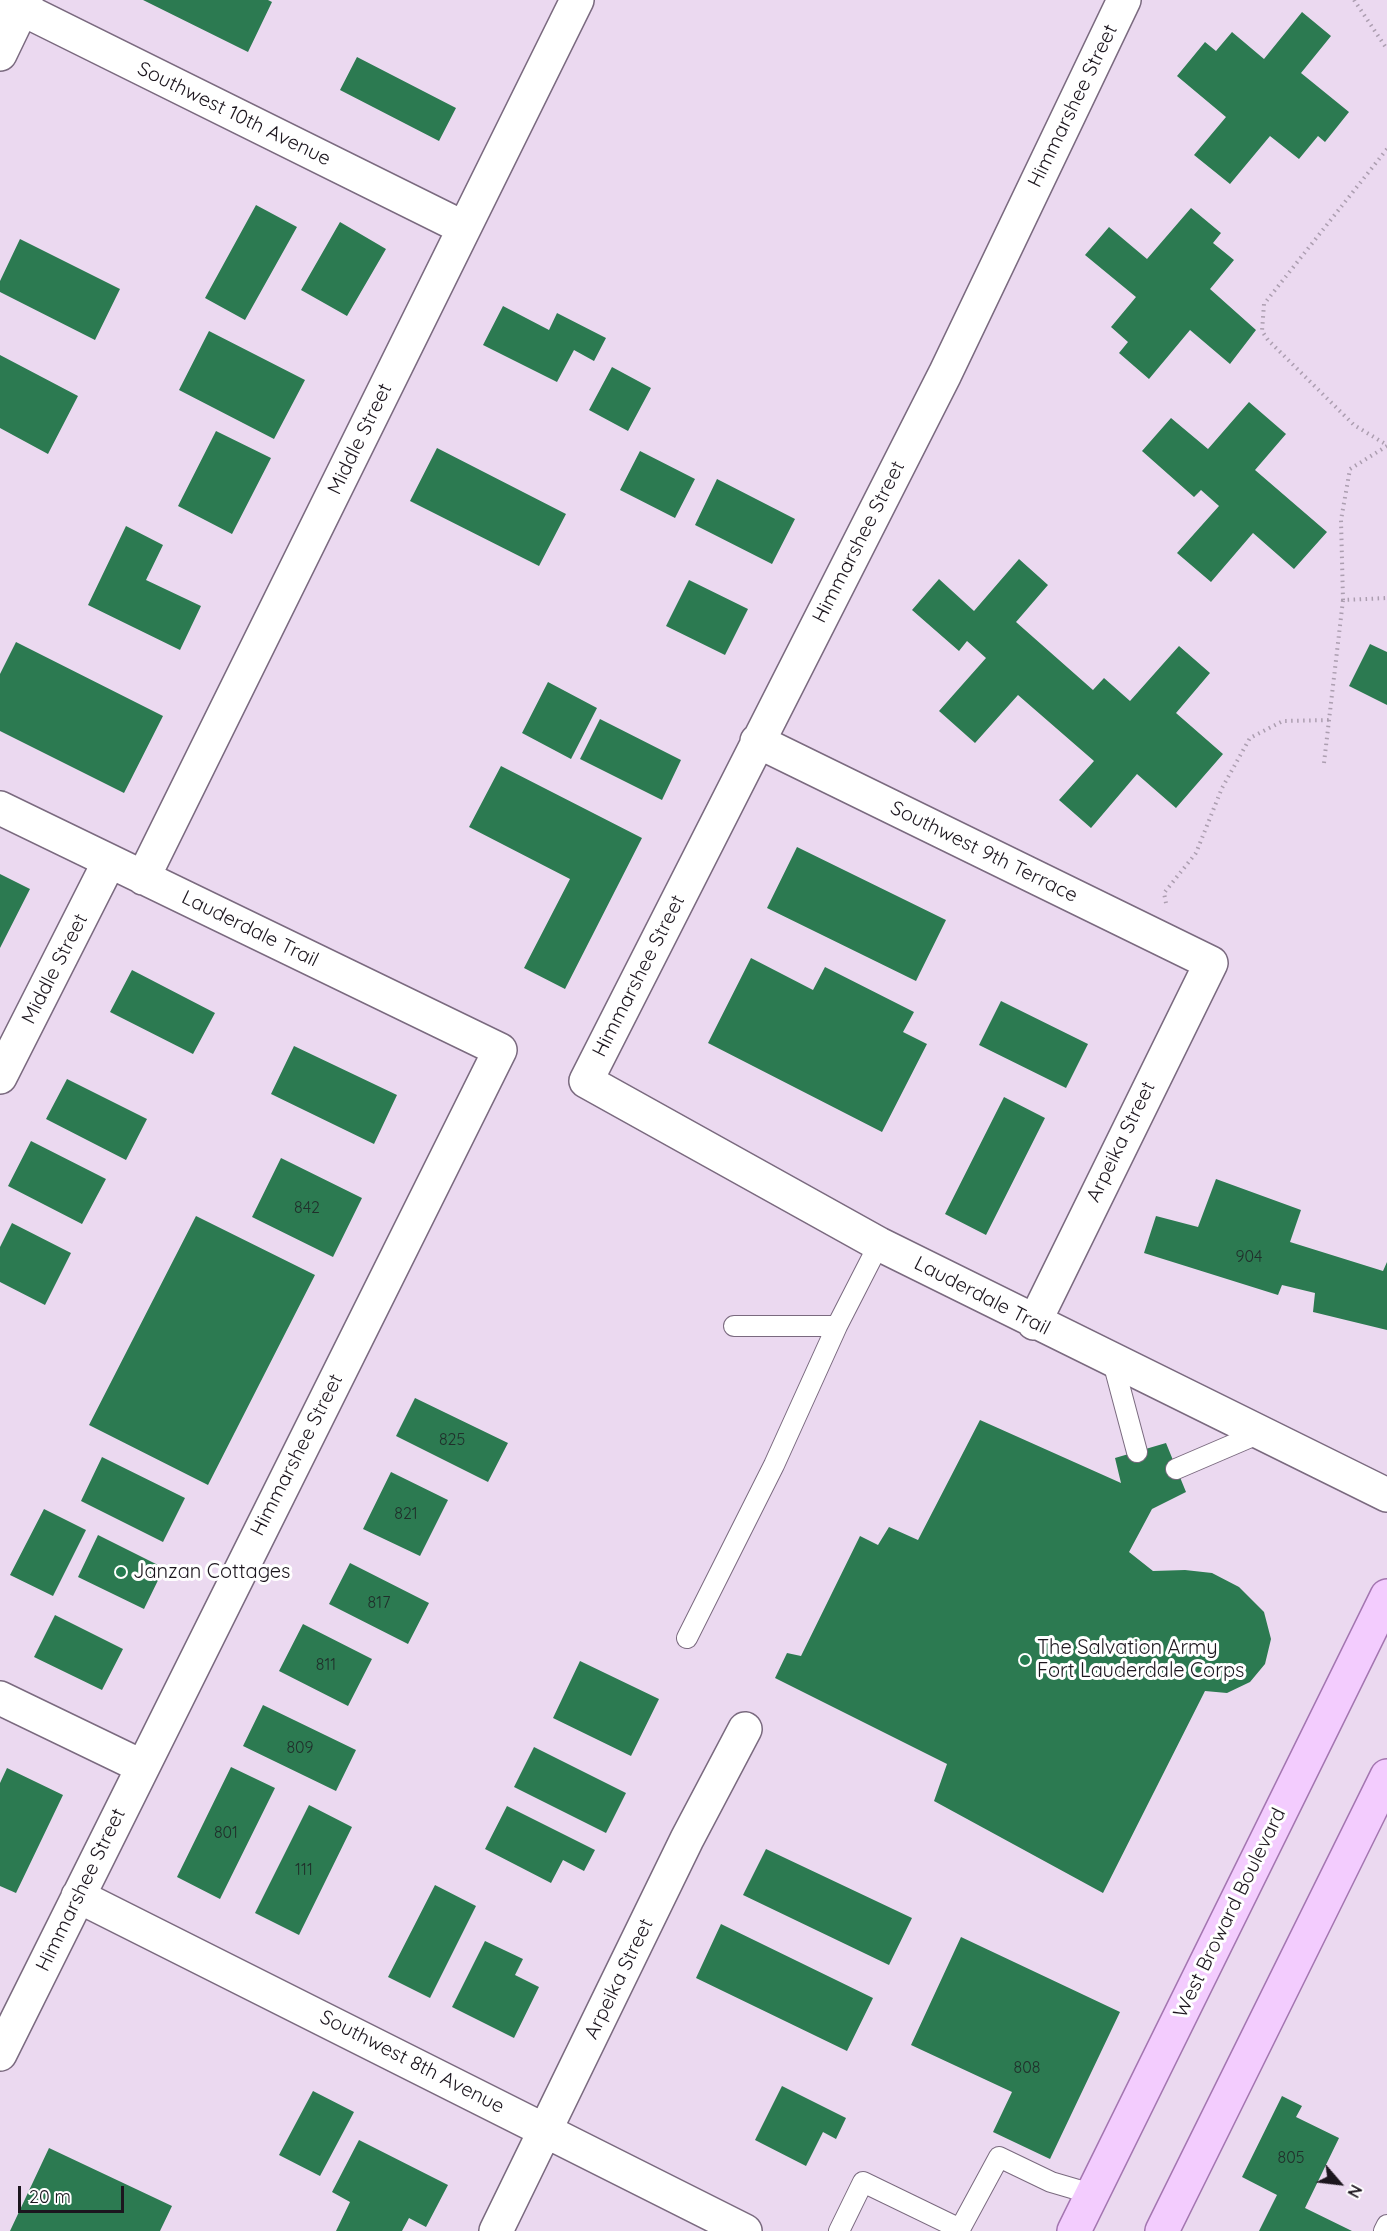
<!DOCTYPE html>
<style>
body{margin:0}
#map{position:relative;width:1387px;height:2231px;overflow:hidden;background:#ebd9f0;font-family:Quicksand,sans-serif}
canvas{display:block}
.north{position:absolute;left:1309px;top:2153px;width:60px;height:60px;-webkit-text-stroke:4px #fff;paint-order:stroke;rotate:118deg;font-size:16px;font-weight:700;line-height:24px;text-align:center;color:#1c161e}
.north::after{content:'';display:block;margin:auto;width:21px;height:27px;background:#1c161e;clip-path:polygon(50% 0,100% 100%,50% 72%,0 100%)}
.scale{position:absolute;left:18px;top:2186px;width:106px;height:27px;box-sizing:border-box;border:3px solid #1c161e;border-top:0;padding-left:8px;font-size:18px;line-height:21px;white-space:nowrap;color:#1c161e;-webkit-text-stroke:4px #fff;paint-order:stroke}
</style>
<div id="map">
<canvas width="1387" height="2231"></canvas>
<div class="north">N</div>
<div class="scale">20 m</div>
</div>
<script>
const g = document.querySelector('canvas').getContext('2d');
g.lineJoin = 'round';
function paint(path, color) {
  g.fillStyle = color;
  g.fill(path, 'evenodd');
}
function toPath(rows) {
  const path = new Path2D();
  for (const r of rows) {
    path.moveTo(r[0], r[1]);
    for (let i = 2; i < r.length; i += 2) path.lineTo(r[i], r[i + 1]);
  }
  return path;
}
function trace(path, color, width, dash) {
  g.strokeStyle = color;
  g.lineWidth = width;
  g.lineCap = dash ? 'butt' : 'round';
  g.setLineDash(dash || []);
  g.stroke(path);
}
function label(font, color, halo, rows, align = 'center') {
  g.font = font + ' Quicksand,sans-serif';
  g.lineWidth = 6;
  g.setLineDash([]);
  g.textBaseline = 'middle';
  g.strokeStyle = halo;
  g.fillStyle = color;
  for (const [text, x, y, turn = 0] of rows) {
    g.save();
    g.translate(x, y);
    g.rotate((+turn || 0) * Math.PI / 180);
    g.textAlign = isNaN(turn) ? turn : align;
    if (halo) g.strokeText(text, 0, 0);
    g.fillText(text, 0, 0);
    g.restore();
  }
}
paint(toPath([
 [143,0,268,0,272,2,248,52],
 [1302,12,1331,36,1301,73,1349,112,1325,142,1318,136,1299,159,1270,136,1230,184,1194,155,1226,117,1177,76,1205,42,1216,51,1232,32,1264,59],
 [357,57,456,108,439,141,340,90],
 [256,205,297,227,245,320,205,298],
 [1191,208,1221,233,1213,243,1234,260,1210,289,1256,330,1230,364,1190,330,1149,379,1119,353,1128,342,1111,327,1136,297,1085,255,1109,227,1147,259],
 [340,222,386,249,347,316,301,290],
 [20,239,120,289,95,340,0,292,0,281],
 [503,306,549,330,557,313,606,338,594,361,574,350,557,382,483,345],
 [209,331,305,380,274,439,179,390],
 [0,355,78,396,48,454,0,428],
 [612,367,651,388,628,431,589,410],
 [1249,402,1286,434,1255,470,1327,532,1294,569,1253,533,1211,582,1177,553,1219,506,1201,490,1194,497,1142,451,1171,418,1208,449],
 [216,431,271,458,232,534,178,506],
 [437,448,566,514,539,566,410,501],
 [640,451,695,479,675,518,620,490],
 [717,479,795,519,772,564,695,525],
 [126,526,163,545,146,580,201,606,180,650,88,605],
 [1019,559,1048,585,1016,622,1093,690,1104,678,1130,701,1179,646,1210,673,1176,713,1223,754,1176,808,1137,774,1091,828,1059,800,1094,761,1018,695,975,743,939,711,986,658,967,641,959,651,912,610,939,579,974,611],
 [689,580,748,609,725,655,666,626],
 [16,642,163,716,124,793,0,731,0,674],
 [1370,644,1387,652,1387,705,1349,686],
 [548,682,597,708,571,759,522,733],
 [600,719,681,760,662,800,580,759],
 [501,766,642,838,565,989,524,968,570,879,469,827],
 [797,847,946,920,916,981,767,908],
 [0,874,30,889,0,948],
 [751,958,813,990,825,967,914,1012,903,1032,927,1044,882,1132,708,1043],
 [132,970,215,1013,193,1054,110,1012],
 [1001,1001,1088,1044,1066,1088,979,1045],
 [294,1046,397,1095,374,1144,271,1094],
 [67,1079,147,1119,126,1160,46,1119],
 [1004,1097,1045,1118,986,1235,945,1214],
 [31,1141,106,1179,82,1224,8,1186],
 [281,1158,362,1198,333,1257,252,1217],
 [1216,1179,1301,1210,1290,1242,1383,1271,1387,1262,1387,1330,1313,1312,1315,1293,1282,1285,1278,1295,1144,1253,1156,1216,1198,1227],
 [196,1216,315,1275,208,1485,89,1425],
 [12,1223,71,1253,45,1305,0,1282,0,1247],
 [415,1398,508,1443,488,1482,396,1436],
 [980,1420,1121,1483,1115,1458,1166,1443,1186,1492,1152,1509,1129,1552,1153,1571,1185,1570,1212,1573,1239,1587,1264,1612,1271,1639,1265,1664,1250,1682,1227,1693,1205,1691,1103,1893,934,1801,947,1764,775,1678,787,1653,801,1656,860,1536,878,1545,889,1527,918,1540],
 [102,1457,185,1498,163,1542,81,1501],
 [391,1472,448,1500,420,1556,363,1529],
 [44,1509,86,1530,53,1596,10,1575],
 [98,1535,164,1568,144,1609,78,1577],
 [350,1563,429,1603,408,1644,329,1604],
 [55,1615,123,1649,102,1690,34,1657],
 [303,1624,372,1659,348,1706,279,1671],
 [580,1661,659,1699,631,1756,553,1718],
 [263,1705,356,1750,336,1791,243,1746],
 [534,1747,626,1793,606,1833,514,1787],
 [231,1767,275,1788,220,1899,177,1877],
 [7,1768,63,1795,16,1893,0,1886,0,1783],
 [309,1805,352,1827,299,1935,255,1913],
 [507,1806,595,1850,584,1871,563,1860,551,1883,485,1849],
 [766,1849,912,1918,889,1965,743,1895],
 [435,1885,476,1906,430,1998,388,1977],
 [721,1924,873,1998,847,2051,696,1978],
 [961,1937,1120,2012,1050,2159,993,2132,1012,2092,911,2045],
 [485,1941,523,1959,515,1975,539,1987,514,2038,452,2007],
 [782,2086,846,2118,836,2139,823,2132,806,2166,755,2140],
 [313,2091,354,2112,320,2176,279,2155],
 [1282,2096,1302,2106,1296,2117,1339,2138,1305,2208,1352,2231,1259,2231,1277,2195,1242,2177],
 [359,2140,448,2185,426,2227,409,2218,402,2231,336,2231,350,2202,332,2192],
 [49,2148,172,2206,160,2231,10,2231]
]), '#2c7a51');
const service = toPath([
 [734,1326,837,1326],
 [1113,1362,1137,1452],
 [1176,1469,1260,1433],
 [687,1638,774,1465,837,1326,879,1244],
 [839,2231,863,2182,960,2229,999,2157,1051,2182,1092,2194],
 [1384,2231,1387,2225]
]);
const minor = toPath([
 [4,0,464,228],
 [1124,0,945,374,586,1081,879,1244,1387,1495],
 [0,54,26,0],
 [757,741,1211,963,1034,1323],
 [0,808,500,1050,0,2054],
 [143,878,577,0],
 [0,1077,109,862],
 [0,1698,141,1766],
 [78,1896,745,2231],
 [496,2231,687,1839,745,1729]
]);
const primary = toPath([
 [1074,2231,1387,1596],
 [1162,2231,1387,1776]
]);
trace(service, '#7a6a7f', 22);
trace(minor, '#7a6a7f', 36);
trace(primary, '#a376b0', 36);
trace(toPath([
 [1354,0,1387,49],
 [1387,149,1264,304,1262,331,1268,340,1354,425,1387,445],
 [1387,446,1350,469,1341,520,1343,600,1387,598],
 [1324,763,1343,600],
 [1166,903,1164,893,1196,853,1222,788,1250,738,1283,721,1329,720]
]), '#ac9eb0', 4, [1.5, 4.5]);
trace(service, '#fff', 20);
trace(minor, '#fff', 33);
trace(primary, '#f3ccfe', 33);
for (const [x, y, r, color] of [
 [121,1572,6,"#247c50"],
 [1025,1660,6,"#247c50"]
]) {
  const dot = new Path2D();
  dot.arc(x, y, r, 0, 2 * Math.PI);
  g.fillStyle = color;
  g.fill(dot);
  trace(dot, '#fff', 2);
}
label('16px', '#202f2b', null, [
 ["842",307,1208],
 ["904",1249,1257],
 ["825",452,1440],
 ["821",406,1514],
 ["817",379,1603],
 ["811",326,1665],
 ["809",300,1748],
 ["801",226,1833],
 ["111",304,1870],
 ["808",1027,2068],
 ["805",1291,2158]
]);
label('20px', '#1c161e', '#fff', [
 ["Himmarshee Street",1073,106,-64],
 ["Southwest 10th Avenue",234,114,26],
 ["Middle Street",360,439,-64],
 ["Himmarshee Street",859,542,-63],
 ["Southwest 9th Terrace",984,852,26],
 ["Lauderdale Trail",250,929,26],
 ["Middle Street",55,969,-63],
 ["Himmarshee Street",639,976,-63],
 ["Arpeika Street",1121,1142,-64],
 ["Lauderdale Trail",982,1296,27],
 ["Himmarshee Street",297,1455,-63],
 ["Himmarshee Street",81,1890,-64],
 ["West Broward Boulevard",1230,1913,-64],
 ["Arpeika Street",619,1979,-64],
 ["Southwest 8th Avenue",412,2062,27]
]);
label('20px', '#1c161e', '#fff', [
 ["Janzan Cottages",133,1572],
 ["The Salvation Army",1037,1648],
 ["Fort Lauderdale Corps",1037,1671]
], 'left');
</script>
